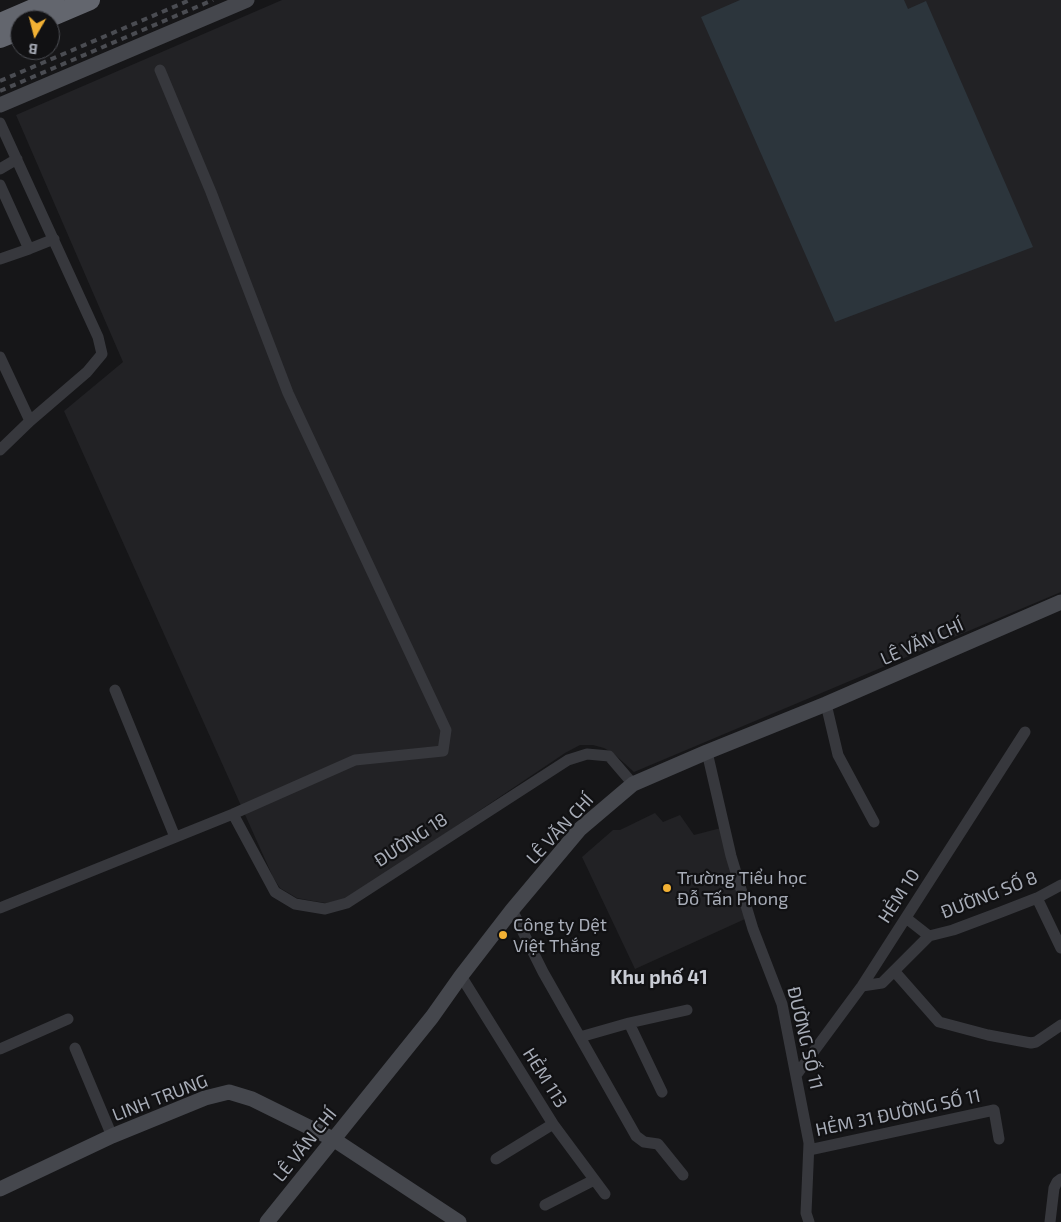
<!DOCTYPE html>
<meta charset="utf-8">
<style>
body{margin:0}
#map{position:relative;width:1061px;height:1222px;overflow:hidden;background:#161618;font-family:"Exo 2",sans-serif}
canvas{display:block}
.north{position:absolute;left:10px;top:10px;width:50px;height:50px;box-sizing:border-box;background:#111113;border:1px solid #4d4f55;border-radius:50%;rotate:188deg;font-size:14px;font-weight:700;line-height:20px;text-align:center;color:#a8adb8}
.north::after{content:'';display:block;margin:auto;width:18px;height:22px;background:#f2b134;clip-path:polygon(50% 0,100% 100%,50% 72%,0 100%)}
</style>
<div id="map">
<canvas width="1061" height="1222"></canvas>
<div class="north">B</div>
</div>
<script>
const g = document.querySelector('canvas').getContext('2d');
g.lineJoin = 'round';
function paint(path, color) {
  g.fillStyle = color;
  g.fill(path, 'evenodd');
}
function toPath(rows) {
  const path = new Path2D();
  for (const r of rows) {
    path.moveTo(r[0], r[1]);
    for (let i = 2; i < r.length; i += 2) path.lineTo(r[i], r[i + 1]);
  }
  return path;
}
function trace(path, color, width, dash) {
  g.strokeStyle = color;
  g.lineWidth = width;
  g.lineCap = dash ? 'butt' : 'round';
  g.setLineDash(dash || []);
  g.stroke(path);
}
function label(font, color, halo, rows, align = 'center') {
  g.font = font + ' "Exo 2",sans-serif';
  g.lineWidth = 4.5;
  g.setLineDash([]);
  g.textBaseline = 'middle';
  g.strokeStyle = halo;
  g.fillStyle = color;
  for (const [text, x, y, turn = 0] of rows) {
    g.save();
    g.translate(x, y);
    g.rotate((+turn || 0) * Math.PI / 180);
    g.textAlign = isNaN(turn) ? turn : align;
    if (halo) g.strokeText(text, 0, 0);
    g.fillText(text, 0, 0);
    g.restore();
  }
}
paint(toPath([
 [282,0,1061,0,1061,592,634,772,613,753,604,748,593,745,580,745,565,753,345,901,326,903,313,901,297,898,280,888,273,877,64,411,123,362,16,115],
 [655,813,663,822,680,815,694,835,721,828,745,919,635,969,582,857,613,830,620,830]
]), '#222225');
paint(toPath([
 [740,0,904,0,908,9,926,1,1033,247,835,322,701,17]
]), '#2c353c');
trace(toPath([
 [0,123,98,337,102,354,87,372,30,421,0,450],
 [0,169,17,159],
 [0,185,29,249,54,239],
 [0,259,29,249],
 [0,357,30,421],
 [115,690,175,837],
 [826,704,838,755,874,822],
 [707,752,731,856,753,929,782,1004,809,1143,806,1213,809,1222],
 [233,814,275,892,295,904,325,909,347,903,568,760,587,754,609,756,633,784],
 [1037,898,1061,948],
 [0,908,233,814,355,760,443,751,446,730,288,393,211,192,160,70],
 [512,910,543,972,636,1136,644,1142,658,1144,683,1175],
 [906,918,929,936],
 [895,972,939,1022,943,1023,988,1035,1031,1043,1036,1042,1061,1025],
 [461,976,553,1124,605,1194],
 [862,986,882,983,929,936,953,930,1001,912,1037,898,1061,885],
 [629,1023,662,1092],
 [580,1037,629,1023,687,1010],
 [75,1048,112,1136],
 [0,1049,68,1019],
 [797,1074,862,986,1025,732],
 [809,1150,994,1110,999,1139],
 [496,1159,553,1124],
 [545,1205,594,1180],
 [1050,1222,1054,1188,1057,1182,1061,1179]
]), '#37383d', 11);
trace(toPath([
 [0,105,247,0],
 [0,1189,112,1136,205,1098,229,1092,252,1099,333,1139,459,1222],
 [267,1222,432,1017,461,976,512,910,580,829,633,784,707,752,826,704,1061,602]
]), '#45474d', 15);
trace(toPath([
 [43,20,90,0],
 [0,23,54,0],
 [0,38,20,30]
]), '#63666e', 20);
trace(toPath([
 [0,81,190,0],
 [0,91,213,0]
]), '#4a4c52', 4, [6, 5]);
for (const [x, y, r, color] of [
 [667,888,5,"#f2b134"],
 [503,935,5,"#f2b134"]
]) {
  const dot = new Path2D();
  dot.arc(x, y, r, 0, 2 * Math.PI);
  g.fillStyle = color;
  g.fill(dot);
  trace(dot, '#111113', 2);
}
label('18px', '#a8adb8', '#111113', [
 ["LÊ VĂN CHÍ",922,642,-24],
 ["LÊ VĂN CHÍ",560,829,-47],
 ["ĐƯỜNG 18",411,840,-33],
 ["ĐƯỜNG SỐ 8",989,895,-21],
 ["HẺM 10",899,896,-57],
 ["ĐƯỜNG SỐ 11",805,1038,77],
 ["HẺM 113",545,1078,58],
 ["LINH TRUNG",160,1098,-21],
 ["HẺM 31 ĐƯỜNG SỐ 11",898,1113,-12],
 ["LÊ VĂN CHÍ",305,1145,-51]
]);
label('18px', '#a8adb8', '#111113', [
 ["Trường Tiểu học",677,878],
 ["Đỗ Tấn Phong",677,899],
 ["Công ty Dệt",513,925],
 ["Việt Thắng",513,946]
], 'left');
label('bold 19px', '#c9ccd4', '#111113', [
 ["Khu phố 41",659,978]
]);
</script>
